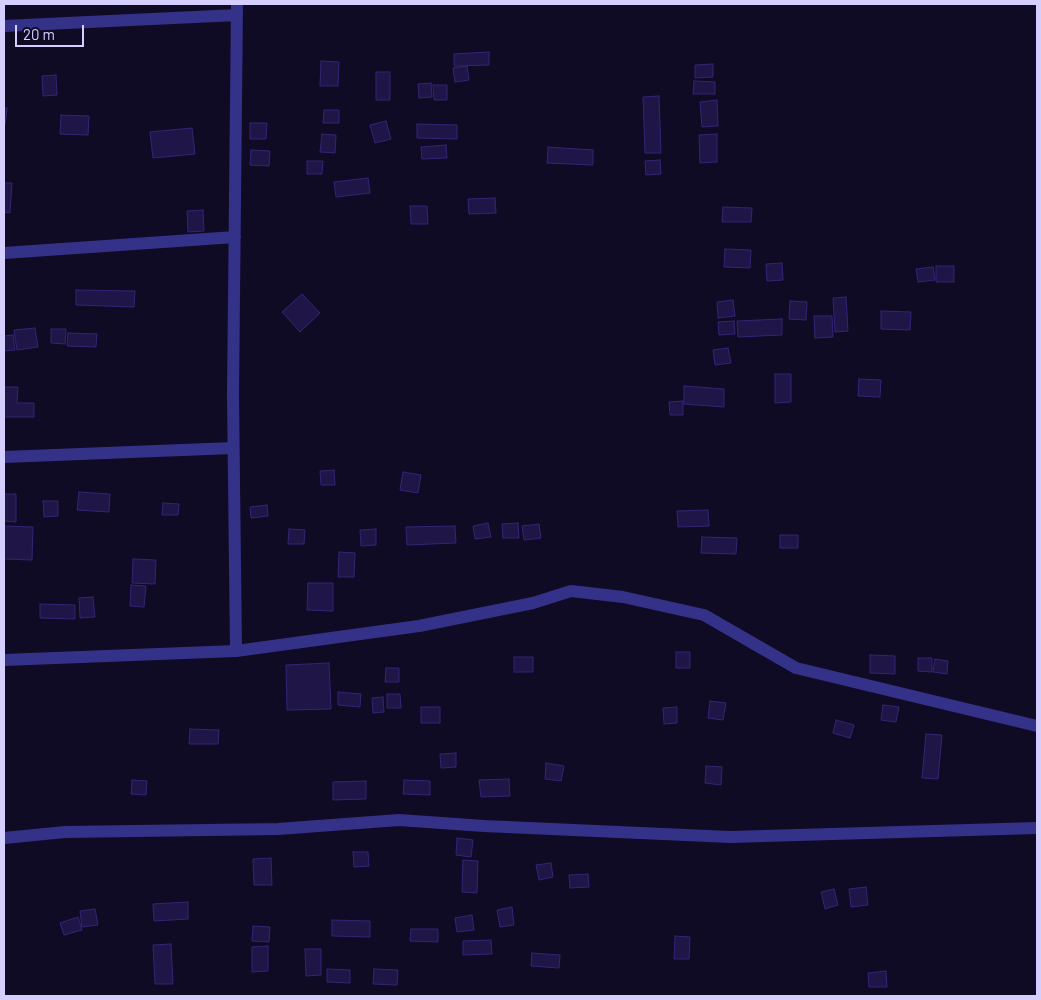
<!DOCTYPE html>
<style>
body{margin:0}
#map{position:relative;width:1041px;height:1000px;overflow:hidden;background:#100b24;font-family:Barlow,sans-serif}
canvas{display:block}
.frame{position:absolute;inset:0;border:5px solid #d4cfff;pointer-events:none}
.scale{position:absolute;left:15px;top:25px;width:69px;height:22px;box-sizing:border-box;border:2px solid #d4cfff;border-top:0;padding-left:6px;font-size:15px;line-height:18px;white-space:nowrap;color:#d4cfff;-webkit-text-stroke:4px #100b24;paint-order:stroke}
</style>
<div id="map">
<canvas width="1041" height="1000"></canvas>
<div class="frame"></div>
<div class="scale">20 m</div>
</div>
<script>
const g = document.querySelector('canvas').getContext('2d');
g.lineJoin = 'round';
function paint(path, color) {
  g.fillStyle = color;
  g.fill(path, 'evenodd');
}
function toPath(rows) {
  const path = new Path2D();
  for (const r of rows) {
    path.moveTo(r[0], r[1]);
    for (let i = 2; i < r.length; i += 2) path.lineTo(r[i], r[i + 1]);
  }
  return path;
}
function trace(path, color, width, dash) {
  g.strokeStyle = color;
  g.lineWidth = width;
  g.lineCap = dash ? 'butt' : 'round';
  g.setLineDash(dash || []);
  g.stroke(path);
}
const building = toPath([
 [489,52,489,65,454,66,454,54,489,52],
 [321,61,339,62,338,86,320,86,321,61],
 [713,64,713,77,695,78,695,65,713,64],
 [467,66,469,80,455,82,453,68,467,66],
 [376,72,390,72,390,100,376,100,376,72],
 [56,75,57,95,43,96,42,76,56,75],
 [694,81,715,82,715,94,693,94,694,81],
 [431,83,432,97,419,98,418,84,431,83],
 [433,85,447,85,447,100,434,100,433,85],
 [659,96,661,153,645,153,643,97,659,96],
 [717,100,718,126,702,127,700,102,717,100],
 [4,108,7,108,5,125,4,125,4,108],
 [324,110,339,110,339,123,323,123,324,110],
 [61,115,89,116,88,135,60,134,61,115],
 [386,121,391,139,375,143,370,125,386,121],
 [250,123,267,123,266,139,250,139,250,123],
 [417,124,457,125,457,139,417,138,417,124],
 [192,128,195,154,153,158,150,132,192,128],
 [322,134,336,135,335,153,320,152,322,134],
 [717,134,717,162,700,163,699,135,717,134],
 [446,145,447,158,422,159,421,147,446,145],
 [548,147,593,150,593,165,547,163,548,147],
 [251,150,270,151,269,166,250,165,251,150],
 [660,160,661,174,646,175,645,161,660,160],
 [307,161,323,161,322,174,307,174,307,161],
 [368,178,370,193,336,197,334,182,368,178],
 [4,183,12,183,10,213,4,212,4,183],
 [495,198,496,213,469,214,468,199,495,198],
 [410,206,427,206,428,224,411,224,410,206],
 [723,207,752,208,751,222,722,222,723,207],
 [203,210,204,231,188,232,187,211,203,210],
 [725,249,751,250,750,268,724,267,725,249],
 [782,263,783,280,767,281,766,264,782,263],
 [936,266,954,266,954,282,936,282,936,266],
 [933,267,935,280,918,282,916,269,933,267],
 [76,290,135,291,134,307,76,305,76,290],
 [302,294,320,313,300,332,282,312,302,294],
 [846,297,848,331,835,332,833,298,846,297],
 [733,300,735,316,718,318,717,302,733,300],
 [790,301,807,302,806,320,789,319,790,301],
 [881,311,911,312,910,330,881,329,881,311],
 [814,316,832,316,833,337,815,338,814,316],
 [782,319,782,335,738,337,737,321,782,319],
 [734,321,735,334,719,335,718,322,734,321],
 [35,328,38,347,17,350,14,330,35,328],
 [51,329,66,329,65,344,51,343,51,329],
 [68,333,97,334,96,347,67,346,68,333],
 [13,335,15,350,4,351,4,336,13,335],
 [728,348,731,363,715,365,713,350,728,348],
 [775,374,791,374,791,402,775,403,775,374],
 [859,379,881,380,880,397,858,396,859,379],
 [684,386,724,389,724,407,684,404,684,386],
 [4,387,18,387,17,403,34,403,34,417,4,417,4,387],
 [683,401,683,415,670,415,669,402,683,401],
 [334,470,335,485,321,485,320,471,334,470],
 [403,472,421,475,418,493,400,490,403,472],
 [79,492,110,494,109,512,77,510,79,492],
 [4,494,16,494,16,522,4,521,4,494],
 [43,501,58,501,58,516,44,517,43,501],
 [163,503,179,504,178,515,162,515,163,503],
 [267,505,268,516,251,518,250,507,267,505],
 [708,510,709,526,678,527,677,511,708,510],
 [488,523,491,537,475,539,473,526,488,523],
 [518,523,519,538,503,538,502,524,518,523],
 [539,524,541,538,524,540,522,526,539,524],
 [4,526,33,527,32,560,4,559,4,526],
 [455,526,456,543,407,545,406,527,455,526],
 [289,529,305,530,304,544,288,544,289,529],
 [376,529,376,545,361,546,360,530,376,529],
 [780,535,798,535,798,548,780,548,780,535],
 [702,537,737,538,736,554,701,553,702,537],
 [339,552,355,553,354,577,338,577,339,552],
 [133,559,156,560,155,584,132,583,133,559],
 [308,583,333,583,333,611,307,610,308,583],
 [131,585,146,586,144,607,130,606,131,585],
 [93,597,95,617,80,618,79,598,93,597],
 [40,604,75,605,75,619,40,618,40,604],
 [676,652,690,652,690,668,676,668,676,652],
 [870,655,895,656,895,674,870,673,870,655],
 [514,657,533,657,533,672,514,672,514,657],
 [918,658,932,658,932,672,918,671,918,658],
 [935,659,948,661,947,674,933,672,935,659],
 [329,663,331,709,287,710,286,665,329,663],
 [386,668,399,668,399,682,385,682,386,668],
 [338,692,361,694,360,707,338,705,338,692],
 [387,694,400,694,401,708,387,708,387,694],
 [383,697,384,712,373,713,372,698,383,697],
 [710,701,726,703,723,720,708,718,710,701],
 [883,705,899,707,896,722,881,720,883,705],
 [421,707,440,707,440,723,421,723,421,707],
 [677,707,677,723,664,724,663,708,677,707],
 [836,720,854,725,850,738,833,733,836,720],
 [190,729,219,730,218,744,189,744,190,729],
 [926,734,942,735,938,779,922,778,926,734],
 [456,753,456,767,441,768,440,754,456,753],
 [546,763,564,766,561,781,545,779,546,763],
 [706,766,722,767,721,785,705,783,706,766],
 [509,779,510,796,481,797,479,780,509,779],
 [132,780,147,781,146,795,131,794,132,780],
 [404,780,430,781,430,795,403,794,404,780],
 [366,781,366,799,333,800,333,782,366,781],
 [457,838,473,840,471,857,456,855,457,838],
 [353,852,368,852,369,866,354,867,353,852],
 [271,858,272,885,254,885,253,859,271,858],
 [463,860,478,861,477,893,462,892,463,860],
 [551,863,553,877,539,880,536,865,551,863],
 [588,874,589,887,570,888,569,875,588,874],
 [866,887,868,905,851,907,849,889,866,887],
 [834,889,838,905,825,909,821,892,834,889],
 [188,902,188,919,154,921,153,904,188,902],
 [512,907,514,925,500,927,497,910,512,907],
 [95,909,98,925,82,927,80,911,95,909],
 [472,915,474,930,457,932,455,918,472,915],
 [78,917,82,930,64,935,60,923,78,917],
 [332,920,370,921,370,937,332,936,332,920],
 [253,926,270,927,269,942,252,941,253,926],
 [411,929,438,929,438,942,410,941,411,929],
 [675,936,690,937,689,959,674,959,675,936],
 [491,940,492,954,463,955,463,941,491,940],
 [171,944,173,984,155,984,153,945,171,944],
 [268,946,268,971,252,972,252,947,268,946],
 [305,949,321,949,321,975,306,976,305,949],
 [532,953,560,955,559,968,531,966,532,953],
 [327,969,350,970,350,983,327,982,327,969],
 [374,969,398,970,397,985,373,984,374,969],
 [886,971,887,987,869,987,868,973,886,971]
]);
paint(building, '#1f1547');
trace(building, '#342576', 1);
trace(toPath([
 [4,26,237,15],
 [4,253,235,237],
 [4,457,233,448],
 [236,651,233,395,237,4],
 [4,660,236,651,419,626,533,603,571,591,623,597,704,615,796,668,1037,726],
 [4,838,65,832,278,829,399,820,484,826,730,837,1037,828]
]), '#343188', 12);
</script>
